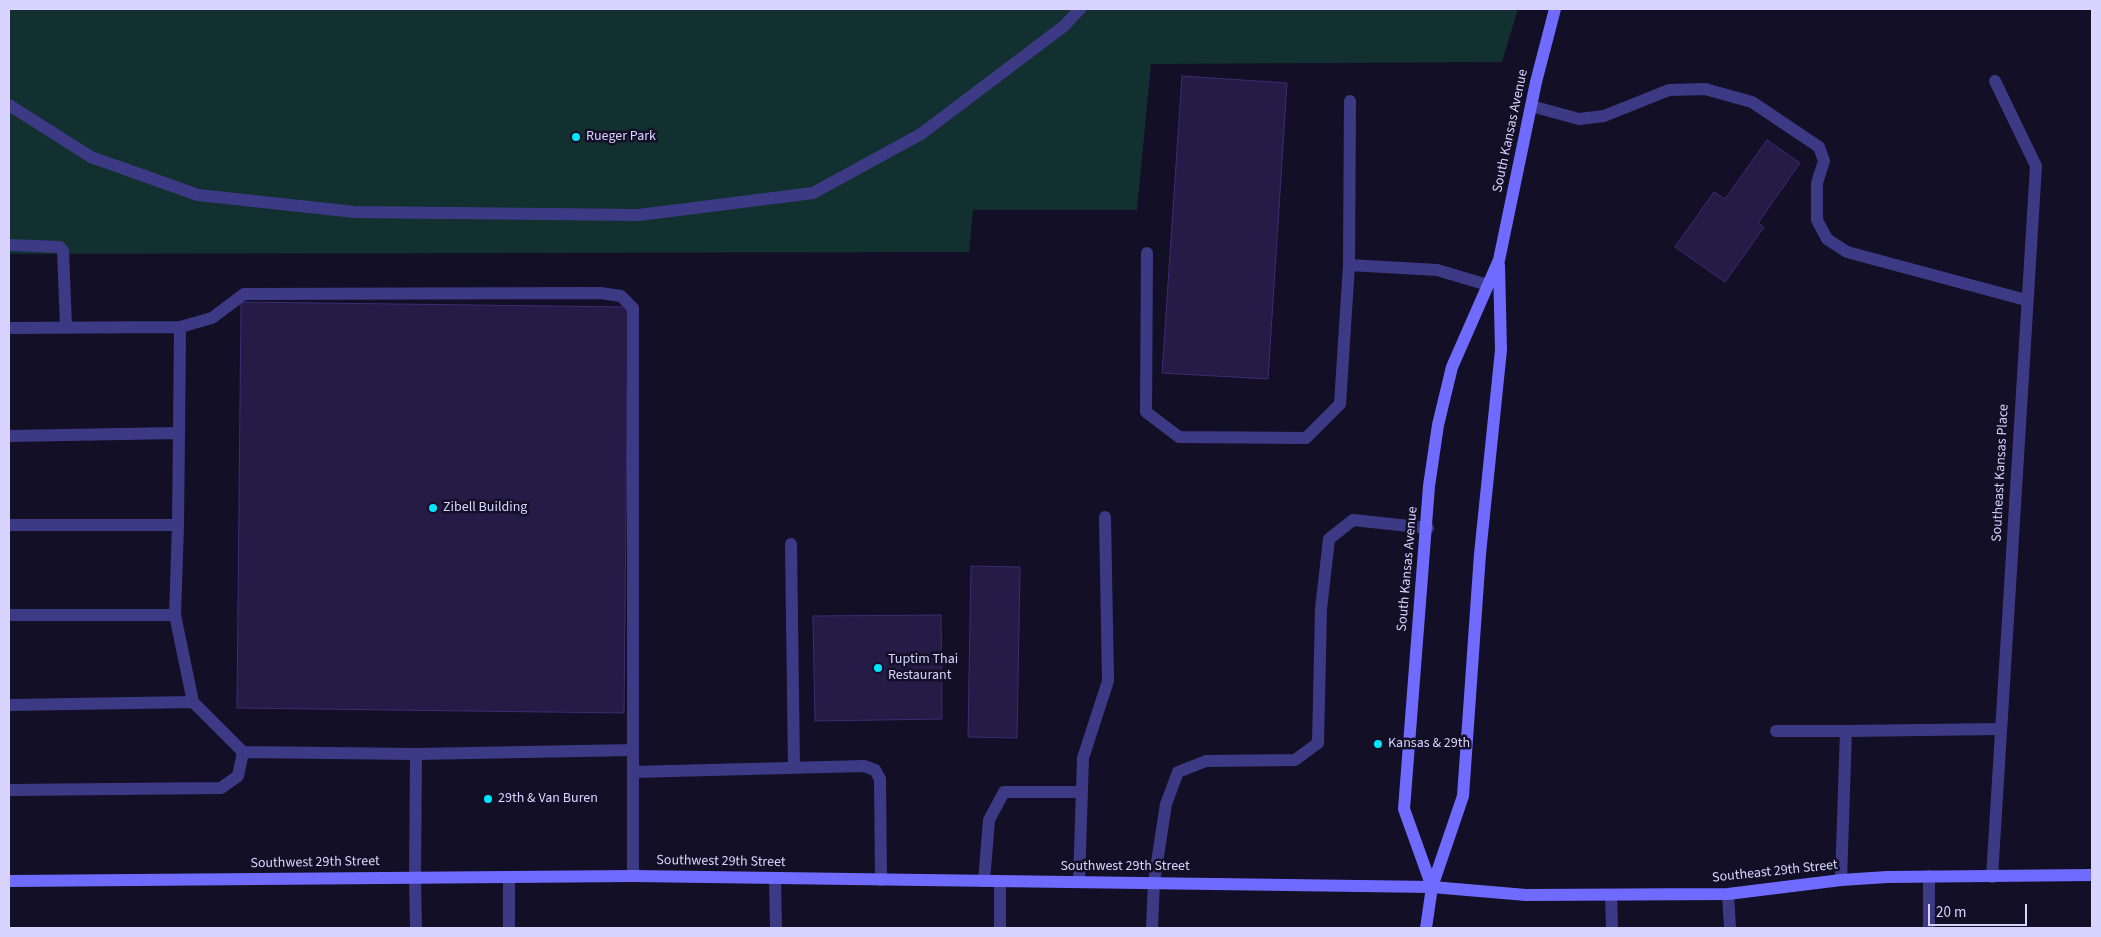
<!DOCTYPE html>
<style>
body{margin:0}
#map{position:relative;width:2101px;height:937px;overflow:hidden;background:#130f26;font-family:"Source Sans 3",sans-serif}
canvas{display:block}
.frame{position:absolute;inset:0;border:10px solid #d9d4ff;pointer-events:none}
.scale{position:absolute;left:1928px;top:904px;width:99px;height:22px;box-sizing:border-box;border:2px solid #d9d4ff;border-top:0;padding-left:6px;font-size:15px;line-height:18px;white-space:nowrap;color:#d9d4ff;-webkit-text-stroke:4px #130f26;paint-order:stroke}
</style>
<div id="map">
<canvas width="2101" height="937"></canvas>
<div class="frame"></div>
<div class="scale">20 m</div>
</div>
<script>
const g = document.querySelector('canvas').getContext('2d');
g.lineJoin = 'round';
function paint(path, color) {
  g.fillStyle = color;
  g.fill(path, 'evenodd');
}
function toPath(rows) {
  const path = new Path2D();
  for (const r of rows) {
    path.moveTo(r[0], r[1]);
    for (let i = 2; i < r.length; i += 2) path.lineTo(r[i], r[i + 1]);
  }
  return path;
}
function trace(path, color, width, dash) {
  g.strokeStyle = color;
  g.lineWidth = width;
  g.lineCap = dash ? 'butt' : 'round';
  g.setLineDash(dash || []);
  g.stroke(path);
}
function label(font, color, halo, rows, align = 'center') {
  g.font = font + ' "Source Sans 3",sans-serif';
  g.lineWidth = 5;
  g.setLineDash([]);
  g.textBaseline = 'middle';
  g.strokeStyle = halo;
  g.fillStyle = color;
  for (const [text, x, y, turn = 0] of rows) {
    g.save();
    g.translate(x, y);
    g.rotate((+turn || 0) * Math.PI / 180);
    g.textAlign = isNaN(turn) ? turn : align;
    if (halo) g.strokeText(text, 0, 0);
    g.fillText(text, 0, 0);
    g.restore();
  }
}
paint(toPath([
 [9,9,1518,9,1502,62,1151,64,1137,210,973,210,969,252,9,254]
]), '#12302f');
const building = toPath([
 [1182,76,1287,83,1268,379,1162,373,1182,76],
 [1767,140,1800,163,1758,223,1764,227,1725,282,1675,247,1714,192,1725,199,1767,140],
 [241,302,628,307,624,713,237,708,241,302],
 [971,566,1020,567,1017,738,968,737,971,566],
 [941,615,942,719,815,721,813,616,941,615]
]);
paint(building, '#241b47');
trace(building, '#3b2d73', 1);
trace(toPath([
 [9,105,91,157,198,195,355,212,639,215,813,193,921,134,1064,26,1080,9],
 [1531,106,1579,119,1604,116,1669,90,1705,89,1752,102,1819,147,1824,161,1817,183,1817,220,1827,239,1847,252,2026,300],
 [9,245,60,247,63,251,66,326],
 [1147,253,1146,412,1179,437,1306,438,1340,404,1349,265,1437,270,1488,285],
 [1349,265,1350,101],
 [180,327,212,318,244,294,600,293,621,296,633,308,633,750],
 [9,328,180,327,179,433,9,436],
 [9,525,178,525,175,615,193,702,243,752,416,754,633,750,633,876],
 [178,525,179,433],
 [791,544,794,768],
 [9,615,175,615],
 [9,705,193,702],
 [1776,731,1846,731],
 [633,772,864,766,875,770,880,779,881,880],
 [9,790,221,788,238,776,243,752],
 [1929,876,1929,928],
 [415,877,416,754],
 [775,878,776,928],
 [1841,880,1846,731,2000,729],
 [984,881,989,820,1004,792,1081,792],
 [1000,881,1000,928],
 [1079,882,1083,758,1108,681,1105,517],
 [1728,894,1730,928],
 [1611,895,1612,928],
 [509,928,509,877],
 [1152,928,1154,882,1166,804,1178,772,1206,761,1295,760,1318,743,1321,609,1329,539,1353,520,1428,528]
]), '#3d3a85', 12);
trace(toPath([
 [415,877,416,928],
 [1992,877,2036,166,1995,81]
]), '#3d3a85', 12);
trace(toPath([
 [9,881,633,876,1432,887,1526,895,1728,894,1841,880,1887,877,2092,875],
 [1432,887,1404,809,1429,486,1438,425,1452,367,1499,260,1536,82,1555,9],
 [1426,928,1432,887,1463,796,1480,554,1501,350,1499,265]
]), '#6f6bff', 12);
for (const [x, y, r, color] of [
 [576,137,5,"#00e5ff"],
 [433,508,5,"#00e5ff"],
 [878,668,5,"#00e5ff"],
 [1378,744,5,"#00e5ff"],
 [488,799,5,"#00e5ff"]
]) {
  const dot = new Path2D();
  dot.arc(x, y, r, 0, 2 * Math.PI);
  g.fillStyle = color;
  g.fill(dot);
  trace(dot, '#130f26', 2);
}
label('14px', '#d9d4ff', '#130f26', [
 ["South Kansas Avenue",1511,131,-78],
 ["Southeast Kansas Place",2001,473,-87],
 ["South Kansas Avenue",1408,569,-85],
 ["Southwest 29th Street",721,862,1],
 ["Southwest 29th Street",315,863,-1],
 ["Southwest 29th Street",1125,867],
 ["Southeast 29th Street",1775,872,-6]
]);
label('14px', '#d9d4ff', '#130f26', [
 ["Rueger Park",586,137],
 ["Zibell Building",443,508],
 ["Tuptim Thai",888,660],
 ["Restaurant",888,676],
 ["Kansas & 29th",1388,744],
 ["29th & Van Buren",498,799]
], 'left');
</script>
